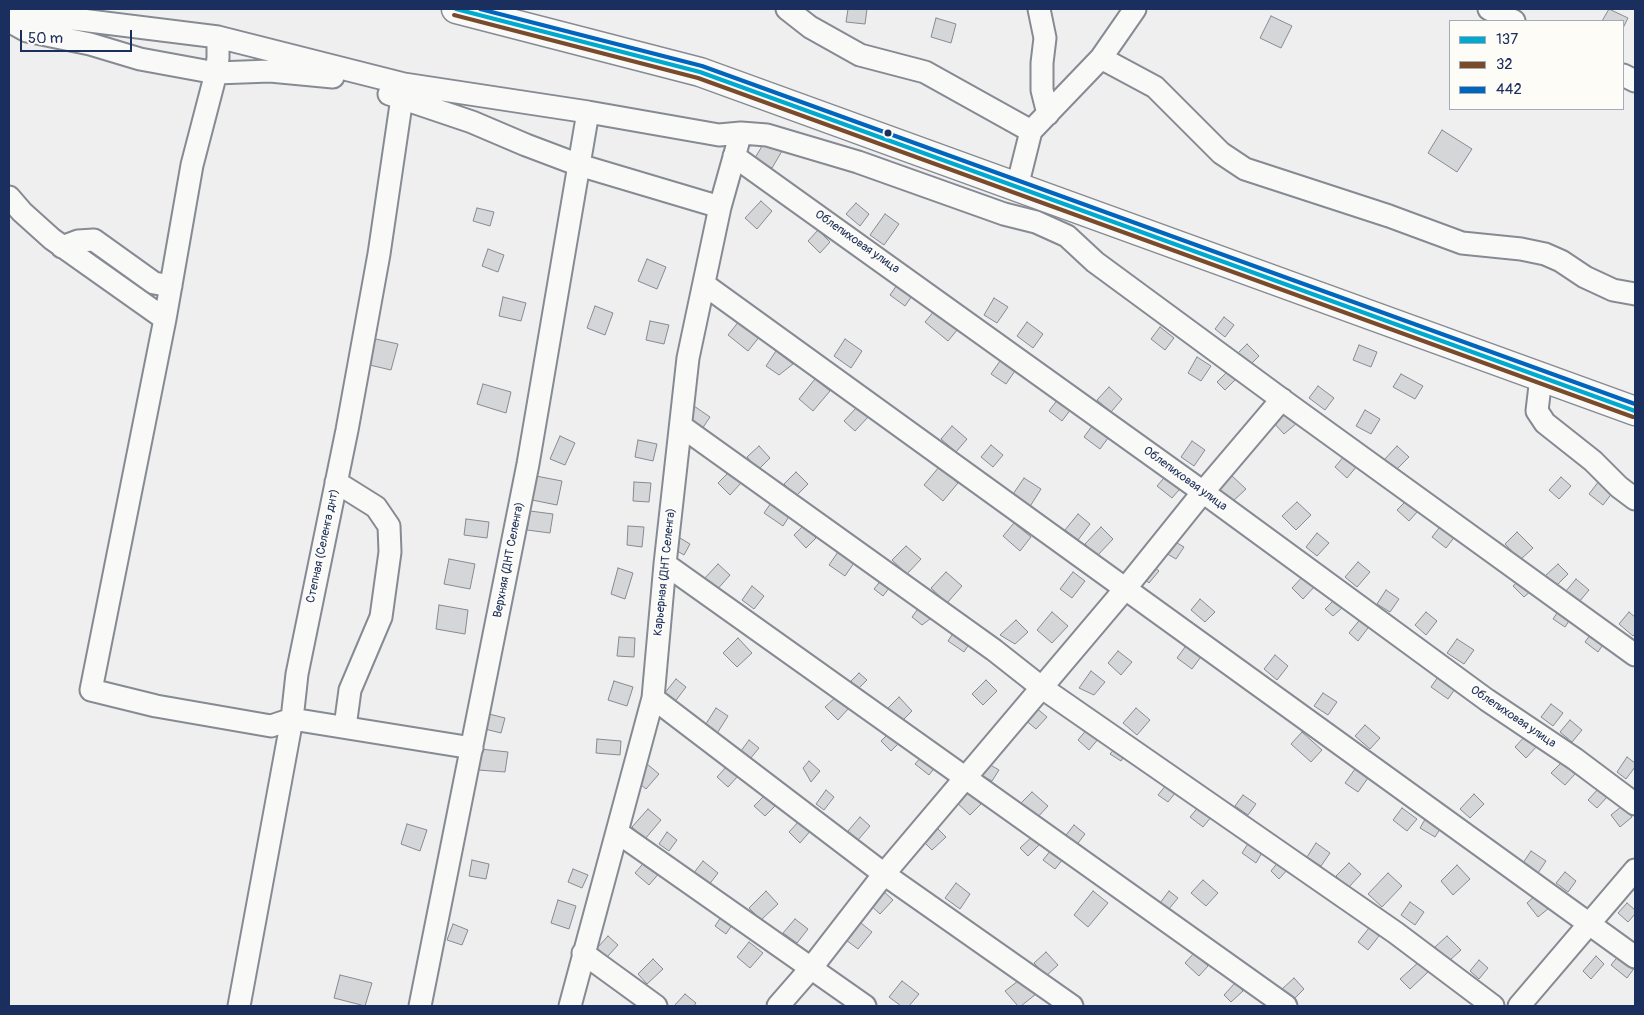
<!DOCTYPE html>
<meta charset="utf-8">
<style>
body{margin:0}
#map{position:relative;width:1644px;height:1015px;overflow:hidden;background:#efefef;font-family:Pangolin,sans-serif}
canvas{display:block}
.frame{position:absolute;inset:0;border:10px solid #1b2f5e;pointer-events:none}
.legend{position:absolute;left:1449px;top:20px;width:175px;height:90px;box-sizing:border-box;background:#fdfcf7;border:1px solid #a3aaba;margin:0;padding:6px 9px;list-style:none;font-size:15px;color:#1b2f5e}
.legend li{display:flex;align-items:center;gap:10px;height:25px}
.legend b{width:25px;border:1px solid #a3aaba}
.scale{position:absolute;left:20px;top:30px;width:112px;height:22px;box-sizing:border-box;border:2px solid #1b2f5e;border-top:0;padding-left:6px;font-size:15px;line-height:18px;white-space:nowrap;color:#1b2f5e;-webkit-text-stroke:4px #fdfcf7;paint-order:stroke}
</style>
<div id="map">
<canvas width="1644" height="1015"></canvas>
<div class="frame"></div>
<ul class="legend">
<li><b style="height:6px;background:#00a9ce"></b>137</li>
<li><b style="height:6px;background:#7a4b2a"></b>32</li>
<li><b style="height:6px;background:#0065bd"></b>442</li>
</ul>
<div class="scale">50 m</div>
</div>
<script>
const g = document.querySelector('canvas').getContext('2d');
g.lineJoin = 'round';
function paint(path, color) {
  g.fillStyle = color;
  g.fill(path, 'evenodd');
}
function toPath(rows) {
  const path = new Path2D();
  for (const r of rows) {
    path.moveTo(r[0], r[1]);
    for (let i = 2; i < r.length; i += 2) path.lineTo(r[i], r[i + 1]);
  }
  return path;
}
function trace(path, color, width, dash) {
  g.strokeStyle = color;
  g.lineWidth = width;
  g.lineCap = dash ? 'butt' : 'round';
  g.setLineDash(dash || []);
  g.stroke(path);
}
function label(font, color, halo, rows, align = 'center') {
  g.font = font + ' Pangolin,sans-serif';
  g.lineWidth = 4;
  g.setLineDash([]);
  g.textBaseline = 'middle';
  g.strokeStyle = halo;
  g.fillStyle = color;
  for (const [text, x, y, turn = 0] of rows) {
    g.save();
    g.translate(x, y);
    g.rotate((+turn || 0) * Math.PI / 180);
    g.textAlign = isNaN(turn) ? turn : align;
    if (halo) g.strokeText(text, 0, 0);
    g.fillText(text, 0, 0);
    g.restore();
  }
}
const building = toPath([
 [848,9,867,9,865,24,846,22,848,9],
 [1609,9,1628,18,1623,28,1623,21,1602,21,1609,9],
 [1271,16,1292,26,1281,48,1260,38,1271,16],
 [936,18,956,24,951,43,931,37,936,18],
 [1442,130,1472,149,1457,172,1428,153,1442,130],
 [765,141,782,151,772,168,755,158,765,141],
 [761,201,772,211,757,229,745,218,761,201],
 [856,203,869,214,860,226,846,214,856,203],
 [477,208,494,212,490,226,473,221,477,208],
 [885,214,899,224,884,245,870,235,885,214],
 [818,230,830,242,820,253,808,241,818,230],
 [488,249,504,255,498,272,482,266,488,249],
 [647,259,666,267,657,289,638,281,647,259],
 [897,285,912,296,905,306,890,295,897,285],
 [503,297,526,303,521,321,499,316,503,297],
 [994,298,1008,307,997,323,984,315,994,298],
 [595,306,613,313,605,335,587,328,595,306],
 [935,310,958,329,948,341,925,322,935,310],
 [1224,317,1234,325,1225,337,1215,329,1224,317],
 [740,320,760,336,748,351,728,335,740,320],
 [650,321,669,325,664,344,646,340,650,321],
 [1027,322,1043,334,1033,348,1017,336,1027,322],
 [1160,327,1174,338,1165,350,1151,339,1160,327],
 [367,337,398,344,391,370,361,363,367,337],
 [845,339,862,351,851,368,834,356,845,339],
 [1247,344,1259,356,1249,366,1237,354,1247,344],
 [1359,345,1377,352,1371,367,1353,360,1359,345],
 [776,351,793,364,779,375,766,366,776,351],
 [1197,357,1211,366,1201,381,1188,373,1197,357],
 [1002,358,1017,368,1006,384,991,374,1002,358],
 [1229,370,1237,378,1225,390,1217,382,1229,370],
 [1401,374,1423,386,1415,399,1393,387,1401,374],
 [815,379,830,391,813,411,799,399,815,379],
 [483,384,511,392,506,413,477,404,483,384],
 [1318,386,1334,398,1325,410,1309,398,1318,386],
 [1109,387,1122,399,1111,412,1097,400,1109,387],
 [1061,395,1074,405,1062,421,1049,411,1061,395],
 [694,406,710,417,702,429,686,419,694,406],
 [858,406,869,416,855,431,844,421,858,406],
 [1285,409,1297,423,1284,434,1272,421,1285,409],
 [1365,410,1380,419,1371,434,1356,426,1365,410],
 [1095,422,1111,434,1100,449,1084,437,1095,422],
 [952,426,967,439,956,452,941,439,952,426],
 [560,436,575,443,565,465,550,459,560,436],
 [638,440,657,444,653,461,635,457,638,440],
 [1192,441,1205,450,1194,466,1181,457,1192,441],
 [991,445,1003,455,993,467,981,457,991,445],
 [759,446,770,458,758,470,747,457,759,446],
 [1397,446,1409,457,1396,470,1384,460,1397,446],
 [1345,455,1357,466,1347,478,1335,467,1345,455],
 [939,467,958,483,943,501,924,485,939,467],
 [1170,471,1185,483,1172,498,1157,486,1170,471],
 [729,472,741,483,730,495,718,483,729,472],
 [796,472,808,484,796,496,784,484,796,472],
 [1231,475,1246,489,1231,503,1217,490,1231,475],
 [536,476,562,481,557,505,532,500,536,476],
 [1561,477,1571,486,1559,499,1549,490,1561,477],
 [1024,478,1041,489,1029,508,1011,497,1024,478],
 [1599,481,1613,492,1603,505,1589,494,1599,481],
 [634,482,651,483,649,502,633,501,634,482],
 [1407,500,1418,511,1409,521,1397,510,1407,500],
 [1297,502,1311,515,1296,530,1282,516,1297,502],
 [771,503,790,515,783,526,764,513,771,503],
 [530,511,553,514,550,533,527,530,530,511],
 [1078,514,1090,524,1078,540,1065,530,1078,514],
 [466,519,489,522,487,538,464,535,466,519],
 [1014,523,1031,537,1020,551,1003,536,1014,523],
 [1442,524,1456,535,1446,548,1432,537,1442,524],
 [804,525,816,538,806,548,794,535,804,525],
 [628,526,644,527,642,547,627,545,628,526],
 [1101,527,1113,539,1097,556,1085,544,1101,527],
 [1517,532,1533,548,1520,560,1505,544,1517,532],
 [1317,533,1329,543,1317,556,1306,547,1317,533],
 [675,535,690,544,684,555,669,546,675,535],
 [1172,540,1184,547,1176,559,1164,552,1172,540],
 [906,546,921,559,907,574,892,560,906,546],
 [838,552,854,563,845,576,829,565,838,552],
 [449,559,475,564,470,589,444,584,449,559],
 [1149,562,1159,571,1149,583,1139,574,1149,562],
 [1358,562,1370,572,1357,587,1345,577,1358,562],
 [718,564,730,575,715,592,703,580,718,564],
 [1558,564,1568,574,1555,587,1545,576,1558,564],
 [618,568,633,573,625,599,611,594,618,568],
 [946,572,962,586,947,603,931,588,946,572],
 [1073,572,1085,581,1072,598,1060,589,1073,572],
 [1305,574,1316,585,1303,599,1292,588,1305,574],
 [1522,578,1532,590,1524,597,1513,586,1522,578],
 [882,579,890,587,883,596,874,589,882,579],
 [1576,579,1589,590,1579,602,1566,591,1576,579],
 [752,586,764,596,754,609,742,600,752,586],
 [1386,590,1399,599,1390,612,1377,604,1386,590],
 [1200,599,1215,612,1205,622,1191,610,1200,599],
 [1334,600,1342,608,1333,616,1325,609,1334,600],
 [439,605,468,610,465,634,436,629,439,605],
 [920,606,934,616,922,625,912,617,920,606],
 [1561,607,1573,615,1565,627,1553,619,1561,607],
 [1052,612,1068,626,1052,643,1037,630,1052,612],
 [1426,612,1437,621,1426,635,1415,625,1426,612],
 [1629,612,1635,617,1635,634,1633,636,1619,624,1629,612],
 [1362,617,1371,624,1358,641,1349,633,1362,617],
 [1016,620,1028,632,1015,644,1000,635,1016,620],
 [956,629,971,641,964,652,948,641,956,629],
 [1593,631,1606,640,1598,652,1585,642,1593,631],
 [619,637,635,638,634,657,617,656,619,637],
 [738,638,752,653,737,667,723,653,738,638],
 [1457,639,1474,650,1464,664,1447,653,1457,639],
 [1188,643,1203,654,1192,669,1177,658,1188,643],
 [1118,651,1132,662,1121,675,1108,663,1118,651],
 [1275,655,1288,666,1277,680,1264,669,1275,655],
 [1091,671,1105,682,1094,695,1079,688,1091,671],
 [859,673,867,680,858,689,851,681,859,673],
 [1438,677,1455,689,1448,699,1431,687,1438,677],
 [676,679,686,687,674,703,663,695,676,679],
 [986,680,997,691,983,705,972,694,986,680],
 [614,681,633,687,627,706,608,700,614,681],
 [1323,693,1337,702,1328,715,1314,706,1323,693],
 [837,696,849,708,838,720,825,707,837,696],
 [899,697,912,711,901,722,887,709,899,697],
 [1551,704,1563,713,1553,726,1541,717,1551,704],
 [1035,707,1047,717,1036,729,1024,719,1035,707],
 [716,708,728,716,716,735,704,727,716,708],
 [1136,708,1150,720,1137,735,1123,723,1136,708],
 [485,713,505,718,501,733,481,728,485,713],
 [1570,720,1582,730,1572,742,1560,732,1570,720],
 [1365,725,1380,738,1370,749,1355,736,1365,725],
 [1088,728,1099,738,1089,750,1078,740,1088,728],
 [1302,732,1322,750,1311,762,1291,744,1302,732],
 [889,733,899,743,891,751,881,741,889,733],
 [1527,734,1538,745,1526,758,1515,747,1527,734],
 [597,739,621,741,620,755,596,753,597,739],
 [749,740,759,748,750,759,741,751,749,740],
 [1116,747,1126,753,1121,761,1110,754,1116,747],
 [480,749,508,752,505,772,478,770,480,749],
 [923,755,936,766,929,775,915,764,923,755],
 [1627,757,1635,763,1635,767,1626,779,1617,772,1627,757],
 [809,761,820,771,811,782,803,768,809,761],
 [1562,762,1575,774,1565,785,1551,773,1562,762],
 [987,763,999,770,992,781,977,773,987,763],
 [647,764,659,774,646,789,634,779,647,764],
 [727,766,738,776,728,787,717,777,727,766],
 [1355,769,1368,778,1358,792,1345,783,1355,769],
 [1167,784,1176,792,1168,802,1158,795,1167,784],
 [1599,788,1608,796,1597,808,1588,800,1599,788],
 [826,790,834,797,824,810,816,804,826,790],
 [965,790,981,804,970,815,955,801,965,790],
 [1032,792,1048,806,1036,819,1020,804,1032,792],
 [1474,794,1484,804,1470,818,1460,809,1474,794],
 [1243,795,1256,804,1248,815,1235,806,1243,795],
 [764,796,775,806,765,816,754,806,764,796],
 [1200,805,1212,816,1203,827,1190,817,1200,805],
 [1622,806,1632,817,1620,827,1611,815,1622,806],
 [1402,808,1417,819,1407,831,1393,820,1402,808],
 [648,809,661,820,645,839,632,827,648,809],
 [1427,816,1442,826,1435,837,1420,828,1427,816],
 [860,817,870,826,858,840,848,831,860,817],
 [801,819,812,829,800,843,789,832,801,819],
 [407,824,427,830,420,851,401,844,407,824],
 [1074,825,1085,834,1075,847,1063,839,1074,825],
 [935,826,946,837,932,850,921,839,935,826],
 [667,832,677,840,669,851,659,844,667,832],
 [1034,835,1041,843,1028,856,1020,848,1034,835],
 [1249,842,1263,851,1256,863,1242,853,1249,842],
 [1316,843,1330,853,1321,866,1307,857,1316,843],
 [1051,850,1063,859,1055,869,1043,860,1051,850],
 [1531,851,1546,861,1538,873,1523,863,1531,851],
 [647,859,661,871,649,885,635,873,647,859],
 [472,860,489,864,486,879,469,876,472,860],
 [703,861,718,873,708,886,693,874,703,861],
 [1279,861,1288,869,1279,879,1271,871,1279,861],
 [1349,863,1361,874,1348,888,1336,876,1349,863],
 [1457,865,1470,879,1453,895,1441,881,1457,865],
 [573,869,588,875,582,888,568,882,573,869],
 [1565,872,1576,881,1568,892,1556,883,1565,872],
 [1388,873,1402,886,1382,907,1368,894,1388,873],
 [1203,880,1218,893,1206,906,1191,893,1203,880],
 [956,883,970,894,960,909,945,898,956,883],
 [881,889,893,900,880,914,868,903,881,889],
 [766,891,778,904,761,920,749,908,766,891],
 [1093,891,1108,903,1088,927,1074,915,1093,891],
 [1169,891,1178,898,1168,910,1160,903,1169,891],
 [1537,894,1549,908,1538,917,1527,903,1537,894],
 [558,900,576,906,569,929,551,923,558,900],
 [1410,902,1424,912,1415,925,1401,915,1410,902],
 [1627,903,1635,910,1635,914,1628,922,1618,913,1627,903],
 [723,914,734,922,726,934,715,926,723,914],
 [795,919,808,929,797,943,783,933,795,919],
 [856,919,872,932,858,949,842,937,856,919],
 [453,924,468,930,462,945,447,940,453,924],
 [1369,928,1379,936,1368,950,1358,942,1369,928],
 [608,936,618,945,607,957,597,948,608,936],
 [1447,936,1461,950,1449,961,1435,947,1447,936],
 [749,942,763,953,750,968,737,957,749,942],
 [1046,952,1058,965,1046,976,1034,963,1046,952],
 [1194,953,1208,966,1199,976,1185,963,1194,953],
 [1620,954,1635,967,1627,978,1611,965,1620,954],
 [1596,956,1604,964,1591,979,1583,971,1596,956],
 [653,959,663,969,647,984,638,974,653,959],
 [1479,960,1488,968,1479,979,1470,971,1479,960],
 [1420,961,1429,971,1410,989,1400,979,1420,961],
 [340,975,372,983,365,1006,334,998,340,975],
 [1022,978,1036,994,1021,1006,1018,1006,1005,991,1022,978],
 [1294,978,1304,989,1292,1001,1281,990,1294,978],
 [902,981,919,994,909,1006,901,1006,889,997,902,981],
 [1235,983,1243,991,1231,1002,1224,995,1235,983],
 [685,994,696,1003,694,1006,674,1006,685,994]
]);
paint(building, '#d5d6d8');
trace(building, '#868a93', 1);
const minor = toPath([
 [787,9,810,27,860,55,925,72,1031,131],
 [1039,9,1045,38,1042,63,1042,90,1048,114],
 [1489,9,1514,21],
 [9,11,218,37,404,84,588,112,719,135,741,133,767,135,858,162,1004,214,1036,222,1067,236,1095,262,1288,404,1635,655],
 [9,21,27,31,90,44,140,59,216,73,270,71,333,77],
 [218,37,218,58,216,73,192,165,165,319,91,690,156,706,271,726,292,719,472,748],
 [1101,58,1155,87,1221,153,1245,169,1389,216,1462,243,1521,249,1545,254,1561,261,1585,277,1613,290,1635,294],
 [1623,75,1635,81],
 [389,94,472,122,526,145,579,165,720,207],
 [734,156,1203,492,1487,700,1575,759,1635,804],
 [1017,187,1031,131,1101,58,1135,9],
 [9,197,22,212,52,239,165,319],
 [62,247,78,241,94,240,154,283,171,286],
 [705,285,1635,957],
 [1541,377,1537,411,1545,423,1593,461,1619,487,1635,499],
 [681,426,994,650,1041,687,1396,933,1493,1006],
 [336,482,376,507,389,526,390,552,381,617,350,690,345,727],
 [665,564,1286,1006],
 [653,698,884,874,1072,1006],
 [617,832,865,1006],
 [583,953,656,1006],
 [239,1006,292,719,297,674,347,430,379,254,404,84],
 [420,1006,528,464,588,112],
 [570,1006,653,698,665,564,688,358,720,207,738,143],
 [778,1006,812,967,884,874,1125,589,1203,492,1282,399],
 [1519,1006,1635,870]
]);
const major = toPath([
 [456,9,700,72,1635,411]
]);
trace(minor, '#868a93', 25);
trace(major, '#868a93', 31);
trace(minor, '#f9f9f8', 21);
trace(major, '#f9f9f8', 28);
trace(toPath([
 [456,9,700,72,1635,411]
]), '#00a9ce', 4);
trace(toPath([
 [454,15,698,78,1633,417]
]), '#7a4b2a', 4);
trace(toPath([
 [480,9,702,66,1635,404]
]), '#0065bd', 4);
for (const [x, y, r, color] of [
 [888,133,4.5,"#1b2f5e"]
]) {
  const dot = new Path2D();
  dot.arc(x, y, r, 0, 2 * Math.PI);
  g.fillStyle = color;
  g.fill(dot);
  trace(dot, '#fdfcf7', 2);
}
label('12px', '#1b2f5e', '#fdfcf7', [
 ["Облепиховая улица",857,242,35],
 ["Облепиховая улица",1185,479,36],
 ["Степная (Селенга днт)",323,546,-78],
 ["Верхняя (ДНТ Селенга)",509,560,-79],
 ["Карьерная (ДНТ Селенга)",665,572,-84],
 ["Облепиховая улица",1513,717,34]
]);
</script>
